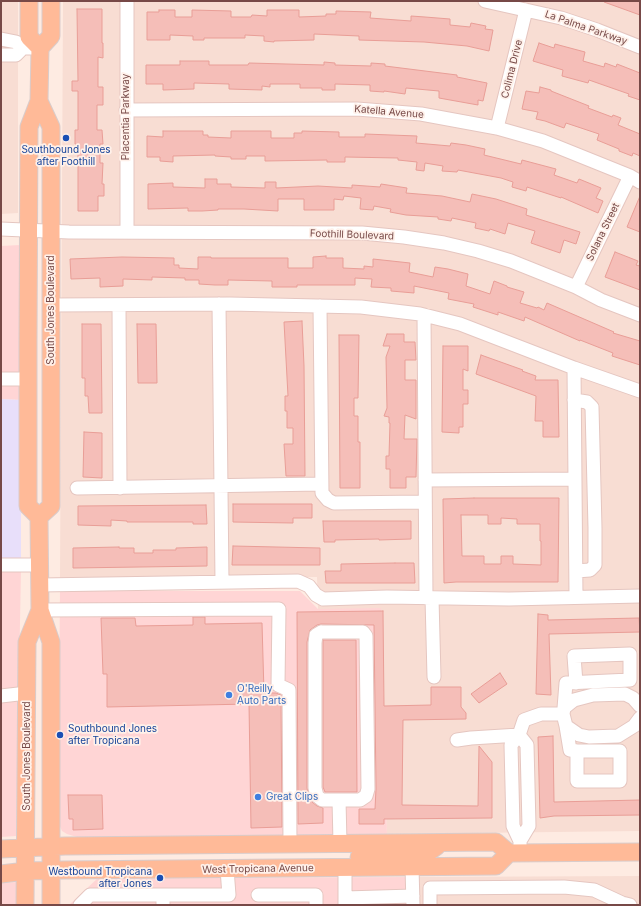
<!DOCTYPE html>
<style>
body{margin:0}
#map{position:relative;width:641px;height:906px;overflow:hidden;background:#feebe2;font-family:Inter,sans-serif}
canvas{display:block}
.frame{position:absolute;inset:0;border:2px solid #774947;pointer-events:none}
</style>
<div id="map">
<canvas width="641" height="906"></canvas>
<div class="frame"></div>
</div>
<script>
const g = document.querySelector('canvas').getContext('2d');
g.lineJoin = 'round';
function paint(path, color) {
  g.fillStyle = color;
  g.fill(path, 'evenodd');
}
function toPath(rows) {
  const path = new Path2D();
  for (const r of rows) {
    path.moveTo(r[0], r[1]);
    for (let i = 2; i < r.length; i += 2) path.lineTo(r[i], r[i + 1]);
  }
  return path;
}
function trace(path, color, width, dash) {
  g.strokeStyle = color;
  g.lineWidth = width;
  g.lineCap = dash ? 'butt' : 'round';
  g.setLineDash(dash || []);
  g.stroke(path);
}
function label(font, color, halo, rows, align = 'center') {
  g.font = font + ' Inter,sans-serif';
  g.lineWidth = 3.5;
  g.setLineDash([]);
  g.textBaseline = 'middle';
  g.strokeStyle = halo;
  g.fillStyle = color;
  for (const [text, x, y, turn = 0] of rows) {
    g.save();
    g.translate(x, y);
    g.rotate((+turn || 0) * Math.PI / 180);
    g.textAlign = isNaN(turn) ? turn : align;
    if (halo) g.strokeText(text, 0, 0);
    g.fillText(text, 0, 0);
    g.restore();
  }
}
paint(toPath([
 [1,1,18,1,18,213,1,214],
 [63,1,640,1,640,831,387,834,381,609,318,609,317,577,60,579],
 [640,876,640,905,420,905,419,877]
]), '#f8ddd3');
paint(toPath([
 [20,245,21,400,1,399,1,246],
 [1,569,21,569,16,836,1,837],
 [60,591,300,591,318,609,381,608,387,834,92,838,77,837,67,834,62,831,58,822],
 [419,877,420,905,69,905,98,878],
 [18,882,18,905,1,905,1,883]
]), '#ffd5d5');
paint(toPath([
 [1,399,21,400,21,569,1,569]
]), '#e8dffa');
const building = toPath([
 [604,1,640,1,640,15,604,2,604,1],
 [77,9,102,9,102,43,103,43,103,58,98,57,98,87,103,87,103,105,97,105,97,130,102,130,103,144,100,144,100,163,103,163,102,184,104,184,104,196,98,196,98,211,78,211,78,144,75,144,75,130,78,130,78,91,72,91,72,81,78,81,77,9],
 [159,10,175,10,175,17,192,17,192,10,231,11,231,17,251,17,252,15,267,16,267,10,299,10,299,17,326,16,326,14,336,14,336,11,371,12,370,18,411,21,411,16,425,17,450,19,450,25,470,27,471,23,486,26,485,29,493,30,489,51,467,46,424,42,359,40,359,36,314,34,314,40,274,41,274,42,264,41,264,36,245,35,245,38,204,38,204,40,193,40,193,36,170,35,170,40,147,40,147,12,159,12,159,10],
 [539,43,554,48,555,44,585,52,583,61,604,67,605,63,616,67,617,64,640,73,640,100,628,96,629,94,589,80,588,83,562,76,563,70,533,61,539,43],
 [180,61,209,61,209,65,248,65,249,63,324,65,324,62,335,63,335,65,371,66,371,63,385,64,385,66,457,75,457,77,487,83,483,101,478,100,478,105,439,98,439,91,406,88,405,94,384,91,384,92,370,91,370,85,335,84,335,90,322,90,322,88,300,88,300,84,270,84,270,87,262,86,262,90,229,89,229,84,194,83,194,89,163,90,163,84,146,84,146,65,180,65,180,61],
 [540,87,551,90,551,91,589,106,588,108,612,117,613,115,621,118,618,125,640,134,640,156,633,153,632,156,619,151,619,149,597,140,599,134,566,123,564,128,545,121,536,119,538,112,522,109,526,91,539,93,540,87],
 [163,131,203,131,203,135,208,135,208,137,231,138,231,131,271,131,271,138,294,138,294,133,302,133,302,131,339,132,339,137,365,137,365,134,417,136,416,143,450,146,451,143,466,145,485,149,484,155,521,164,522,160,556,169,554,175,577,183,579,179,601,188,596,198,603,201,598,213,561,197,561,198,527,187,526,191,512,187,513,182,501,178,458,170,457,172,442,171,443,166,425,163,424,171,416,170,417,162,398,160,398,158,345,157,345,162,327,162,327,160,265,161,265,156,246,156,246,159,231,159,231,157,215,156,215,155,173,156,173,162,160,161,160,157,147,157,147,136,163,137,163,131],
 [205,179,217,179,217,184,231,184,231,187,265,188,265,182,276,182,276,188,318,186,352,188,352,185,380,187,381,184,407,188,406,193,442,196,470,202,472,194,496,199,527,209,526,215,580,232,576,244,564,240,560,253,531,243,535,231,508,223,505,234,490,229,489,231,475,228,476,223,452,218,451,221,438,219,438,217,406,215,390,212,391,209,374,206,373,210,360,209,361,198,344,196,343,200,334,199,334,210,304,210,304,199,278,199,278,211,244,209,218,209,218,210,202,211,188,211,188,208,148,209,148,184,173,183,173,187,205,188,205,179],
 [640,196,640,232,627,227,640,196],
 [615,252,638,261,636,265,640,266,640,290,605,277,615,252],
 [326,256,326,258,343,258,343,268,364,269,364,266,373,267,373,259,410,263,409,272,433,277,435,267,448,269,468,274,466,286,490,294,494,281,507,286,507,287,524,292,520,303,537,308,538,307,544,310,547,303,614,332,613,333,640,341,640,365,612,356,613,353,580,340,580,341,525,317,524,321,498,312,498,315,473,307,474,304,448,299,449,293,414,286,414,293,391,291,391,288,371,287,372,279,355,278,355,285,297,285,297,287,272,287,272,281,228,280,228,285,215,285,199,284,199,280,185,280,185,278,152,277,152,280,123,279,123,286,100,287,100,278,71,279,70,259,122,257,174,258,174,265,179,265,179,268,198,269,198,257,211,257,211,258,288,258,288,268,313,268,313,257,326,256],
 [302,321,304,366,305,476,286,476,284,444,293,444,293,428,287,428,287,411,285,411,285,396,288,396,284,322,302,321],
 [82,324,101,324,102,413,89,413,88,396,85,396,85,378,82,378,82,324],
 [137,324,156,324,157,383,138,383,137,324],
 [387,334,404,334,404,342,415,342,416,360,405,360,405,380,416,380,416,419,405,415,404,439,417,439,416,477,406,477,406,488,390,488,390,469,386,469,386,456,389,456,390,423,389,423,389,417,384,416,387,408,386,357,390,346,383,346,387,334],
 [339,335,359,335,358,398,354,398,354,416,358,416,358,442,360,442,360,488,340,488,339,335],
 [443,346,468,346,468,371,463,369,463,390,468,390,468,404,463,404,463,427,459,427,459,433,442,432,443,346],
 [481,355,523,370,522,371,536,376,535,380,558,380,559,437,543,437,543,421,535,421,536,396,476,374,481,355],
 [84,432,102,433,102,478,83,477,84,432],
 [474,498,559,498,558,582,456,582,444,583,443,499,474,498],
 [461,515,488,515,488,524,501,524,501,518,517,519,517,524,540,524,540,541,541,541,541,565,513,564,513,556,501,556,501,564,484,564,484,556,462,556,461,515],
 [233,504,312,504,312,518,293,518,293,523,233,522,233,504],
 [206,505,207,524,193,524,193,522,127,522,127,521,111,520,111,526,78,525,78,506,206,505],
 [323,521,411,521,411,539,379,540,379,539,335,540,335,542,324,542,323,521],
 [233,546,320,548,320,565,232,565,233,546],
 [119,547,119,548,134,548,134,553,153,553,153,550,176,550,176,548,207,547,207,566,73,568,73,548,119,547],
 [395,563,414,563,415,583,326,583,325,571,341,571,341,564,395,563],
 [383,611,384,706,431,705,431,687,461,687,461,707,466,713,466,719,403,720,402,805,478,806,479,746,492,762,492,818,384,819,384,824,359,824,359,809,375,809,376,789,374,625,321,624,317,625,310,630,307,642,307,788,309,798,312,802,317,806,323,808,323,823,298,824,297,612,383,611],
 [538,614,548,615,548,620,639,618,640,632,549,634,551,695,536,694,538,614],
 [193,617,205,617,205,624,262,623,264,693,276,693,281,695,282,827,251,828,249,704,107,707,107,674,103,674,101,618,135,618,136,626,193,625,193,617],
 [323,640,356,640,357,792,325,792,323,787,323,640],
 [500,673,507,684,479,703,471,694,500,673],
 [553,736,554,802,640,800,640,815,554,816,540,818,538,737,553,736],
 [68,795,102,795,103,829,73,830,73,819,69,819,68,795]
]);
paint(building, '#f5beb8');
trace(building, '#e99e97', 1);
const minor = toPath([
 [485,1,561,18,597,30,640,47],
 [1,39,16,42,23,48],
 [1,55,16,55,23,48,40,48],
 [126,110,357,109,421,114,497,128,543,141,630,176,640,182],
 [497,128,526,10],
 [1,229,69,232,362,233,404,237,444,243,478,251,511,261,576,287,601,300,640,315],
 [127,232,127,1],
 [576,287,630,176],
 [219,304,222,582],
 [51,305,230,304,361,307,420,314,460,324,574,368,640,391],
 [119,305,120,488],
 [320,306,322,493,328,500,334,503,425,502],
 [424,315,426,598],
 [574,368,576,597],
 [1,379,28,379],
 [574,400,587,402,592,407,595,528,595,565,590,570,576,571],
 [425,480,575,479],
 [77,488,321,484],
 [1,565,40,565],
 [40,585,298,581,309,586,316,595,323,599,387,597,509,599,640,596],
 [432,598,434,677],
 [40,610,279,609,278,685,289,690,290,844],
 [321,632,363,632,366,636,368,789,366,796,360,800,322,800,317,796,315,788,315,643,316,635,321,632],
 [1,696,27,693],
 [640,706,633,698,625,694,593,695,574,700,564,708,563,714,566,726,579,735,589,737,618,736,634,726,640,718],
 [564,708,566,683,630,680,630,654,574,656,576,683],
 [566,726,570,750,577,751,620,751,620,781,577,781,577,751],
 [519,735,527,745,529,826,520,841],
 [457,740,471,738,519,735],
 [339,800,340,843],
 [520,853,520,841,513,826,511,745,519,735,524,720,541,714,563,714],
 [412,867,413,905],
 [345,868,345,905],
 [258,895,316,895,316,905],
 [345,898,413,896],
 [80,905,90,895,163,895],
 [163,905,163,895,229,895,227,869],
 [430,905,430,888,564,887,594,890,622,903,630,905]
]);
const major = toPath([
 [29,1,29,37,40,48],
 [39,517,51,506,51,127,39,101],
 [1,849,65,846,496,842,509,853,640,852],
 [359,857,416,855,430,851,437,846],
 [1,874,26,871,64,870,496,866,509,853],
 [25,905,27,642,40,610],
 [51,905,51,642,40,610,39,517,28,506,28,341,29,127,39,101,40,48,51,36,51,1]
]);
trace(minor, '#e5c6c0', 15);
trace(major, '#d9cccb', 19);
trace(minor, '#fff', 13);
trace(major, '#ffba98', 17);
for (const [x, y, r, color] of [
 [66,138,4,"#1a4fb4"],
 [229,695,4,"#3f7fe0"],
 [60,735,4,"#1a4fb4"],
 [258,797,4,"#3f7fe0"],
 [160,878,4,"#1a4fb4"]
]) {
  const dot = new Path2D();
  dot.arc(x, y, r, 0, 2 * Math.PI);
  g.fillStyle = color;
  g.fill(dot);
  trace(dot, '#fff1ea', 1.5);
}
label('10px', '#774947', '#fff1ea', [
 ["La Palma Parkway",586,28,19],
 ["Colima Drive",512,69,-76],
 ["Katella Avenue",389,112,5],
 ["Placentia Parkway",126,117,-90],
 ["Solana Street",603,232,-64],
 ["Foothill Boulevard",352,235,2],
 ["South Jones Boulevard",51,310,-90],
 ["South Jones Boulevard",27,756,-90],
 ["West Tropicana Avenue",258,869,-1]
]);
label('10px', '#164399', '#fff1ea', [
 ["Southbound Jones",66,150],
 ["after Foothill",66,162],
 ["Southbound Jones",68,729,"left"],
 ["after Tropicana",68,741,"left"],
 ["Westbound Tropicana",152,872,"right"],
 ["after Jones",152,884,"right"]
]);
label('10px', '#366cbe', '#fff1ea', [
 ["O'Reilly",237,689],
 ["Auto Parts",237,701],
 ["Great Clips",266,797]
], 'left');
</script>
